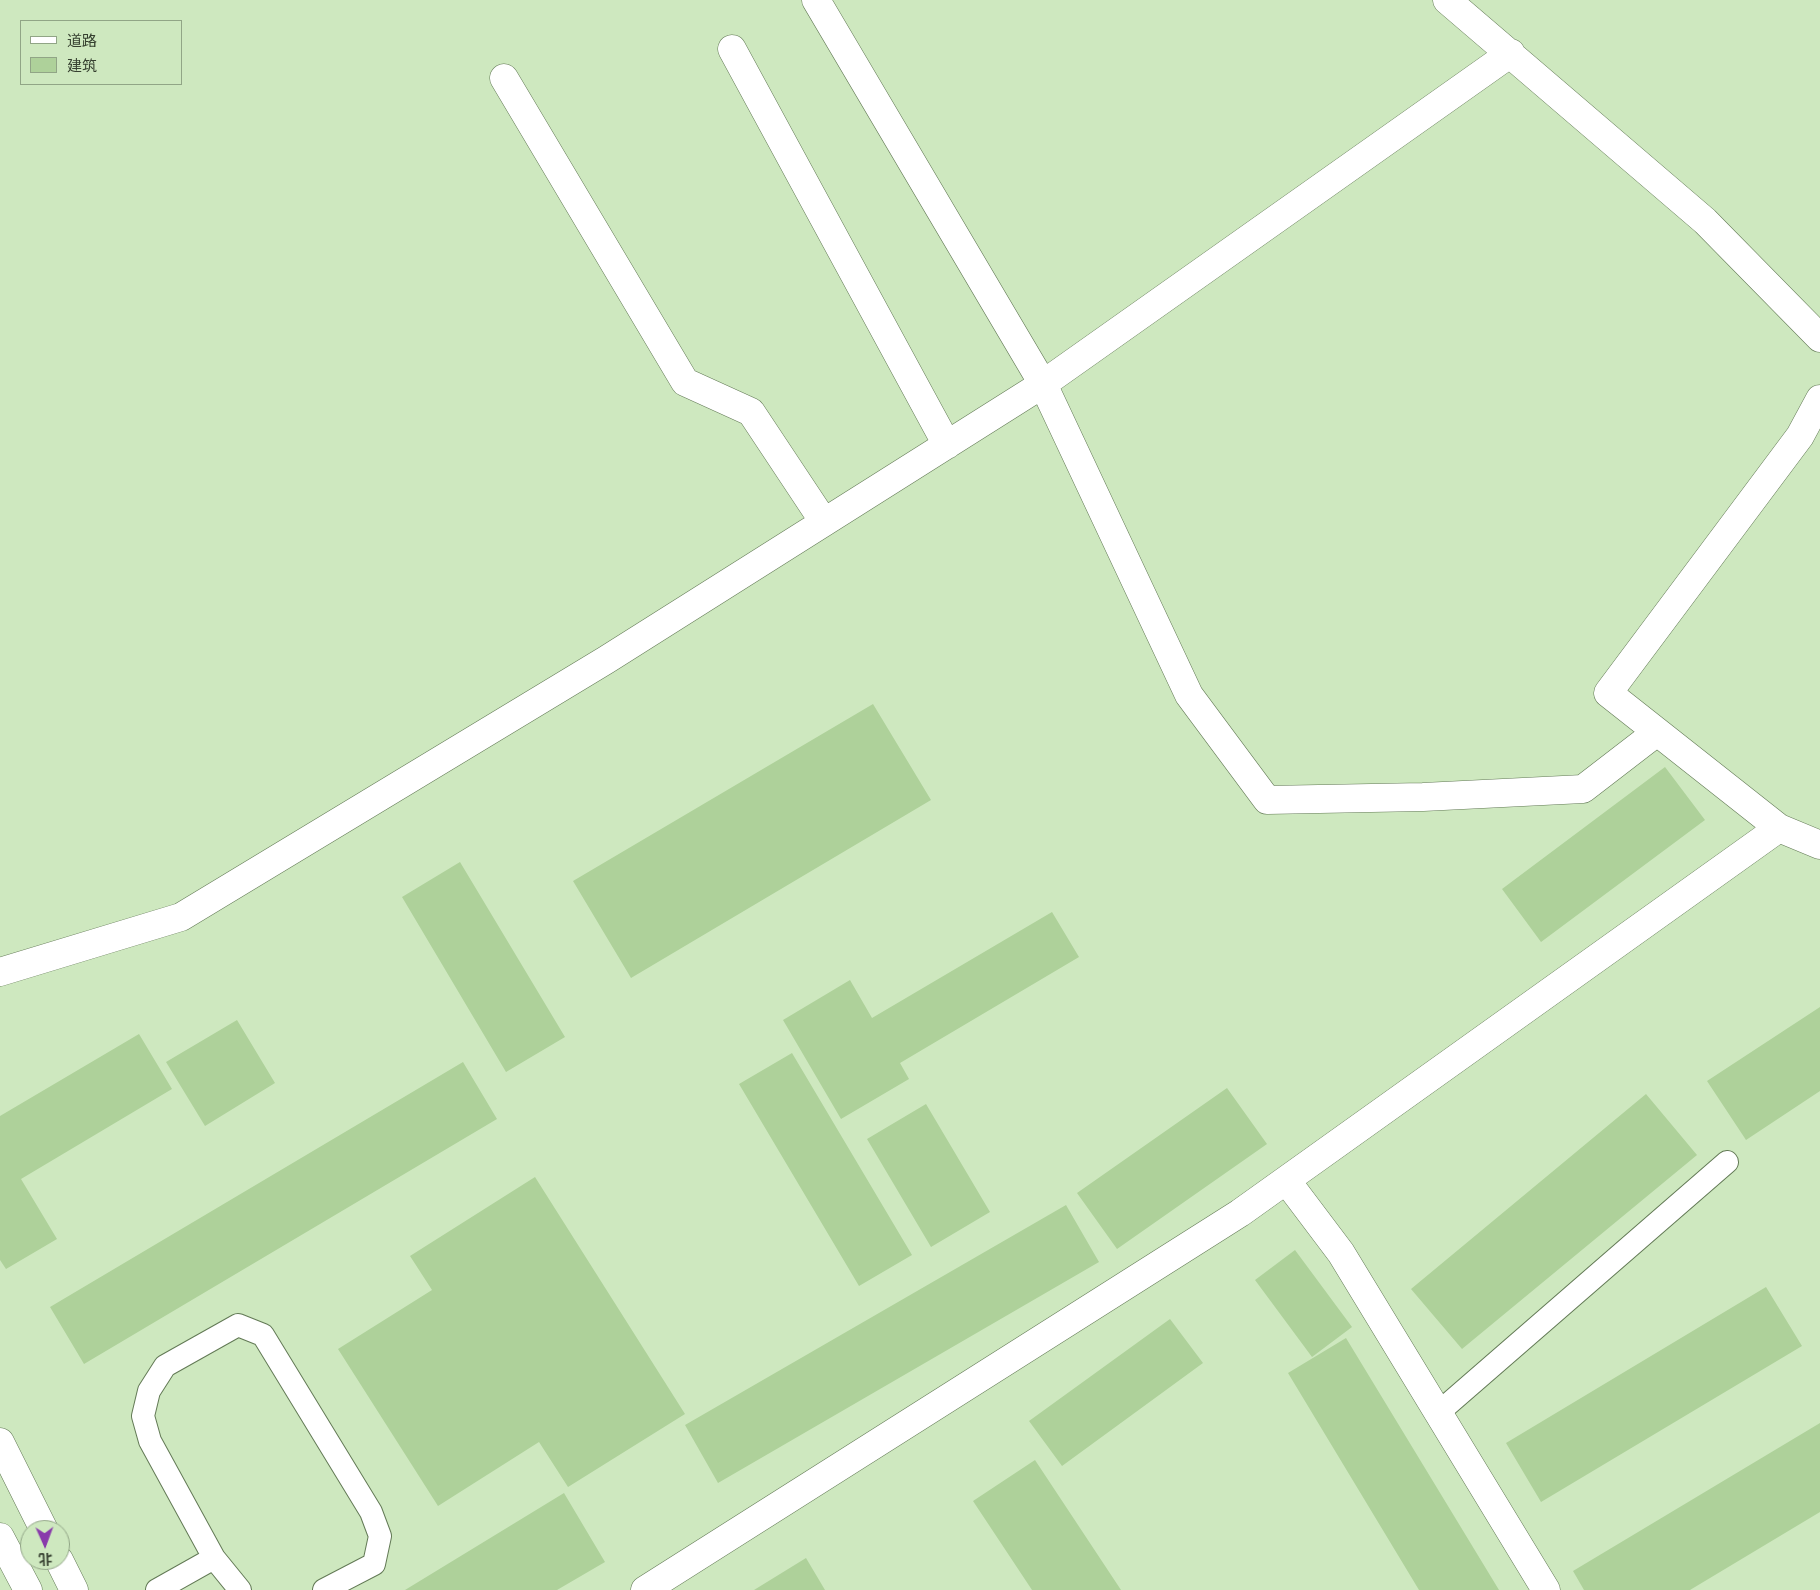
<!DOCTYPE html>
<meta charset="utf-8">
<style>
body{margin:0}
#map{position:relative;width:1820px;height:1590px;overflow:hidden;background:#cee8bf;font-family:"Roboto Serif","Noto Sans SC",serif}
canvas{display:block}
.legend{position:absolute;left:20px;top:20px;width:162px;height:65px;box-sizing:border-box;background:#cee8bf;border:1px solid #91a586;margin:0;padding:6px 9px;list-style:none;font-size:15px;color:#364030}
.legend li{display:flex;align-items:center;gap:10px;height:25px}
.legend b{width:25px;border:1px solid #91a586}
.north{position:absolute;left:20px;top:1520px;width:50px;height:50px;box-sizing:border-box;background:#cee8bf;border:1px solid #91a586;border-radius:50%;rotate:178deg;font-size:14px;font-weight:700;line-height:20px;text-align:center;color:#364030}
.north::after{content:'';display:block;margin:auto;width:18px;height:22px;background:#893aab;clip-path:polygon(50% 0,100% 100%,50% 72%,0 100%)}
</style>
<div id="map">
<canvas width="1820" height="1590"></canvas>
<ul class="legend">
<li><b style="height:6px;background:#fff"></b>道路</li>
<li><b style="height:14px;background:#aed19a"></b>建筑</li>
</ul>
<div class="north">北</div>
</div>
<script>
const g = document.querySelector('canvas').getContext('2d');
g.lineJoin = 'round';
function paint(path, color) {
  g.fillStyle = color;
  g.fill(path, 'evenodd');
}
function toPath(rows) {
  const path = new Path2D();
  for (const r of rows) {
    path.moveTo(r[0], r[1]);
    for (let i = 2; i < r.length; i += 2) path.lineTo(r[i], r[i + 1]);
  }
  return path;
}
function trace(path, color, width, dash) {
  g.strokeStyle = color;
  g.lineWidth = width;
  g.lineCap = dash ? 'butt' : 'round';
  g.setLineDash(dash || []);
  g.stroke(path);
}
paint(toPath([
 [873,704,931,800,631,978,573,881],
 [1665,767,1705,820,1541,942,1502,889],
 [460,862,565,1037,506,1072,402,897],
 [1052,912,1079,957,900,1063,909,1079,841,1119,783,1020,850,980,872,1018],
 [1820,1007,1820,1091,1746,1140,1707,1081],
 [237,1020,275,1083,205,1126,166,1062],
 [139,1034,172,1089,21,1179,57,1239,6,1269,0,1260,0,1116],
 [792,1053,912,1255,859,1286,739,1084],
 [463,1062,497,1119,84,1364,50,1307],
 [1227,1088,1267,1144,1117,1249,1077,1193],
 [1646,1094,1697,1155,1462,1349,1411,1289],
 [926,1104,990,1212,931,1247,867,1139],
 [535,1177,685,1414,568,1487,539,1442,438,1506,338,1349,432,1290,410,1256],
 [1066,1205,1099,1262,718,1483,685,1425],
 [1295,1250,1352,1327,1312,1357,1255,1280],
 [1766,1287,1802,1346,1541,1502,1506,1443],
 [1170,1319,1203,1363,1062,1466,1029,1421],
 [1346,1338,1499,1590,1419,1590,1288,1373],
 [1820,1423,1820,1512,1690,1590,1584,1590,1573,1571],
 [1035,1460,1121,1590,1032,1590,973,1501],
 [564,1493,605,1562,557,1590,405,1590],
 [806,1558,825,1590,754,1590]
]), '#aed19a');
const service = toPath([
 [1438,1413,1727,1162],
 [157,1590,214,1558],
 [240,1590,214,1558,150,1441,143,1416,149,1391,165,1366,238,1325,263,1335,371,1512,380,1536,374,1564,324,1590]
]);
const minor = toPath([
 [816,0,1043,384,1189,695,1267,800,1423,797,1583,789,1657,732],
 [1447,0,1705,221,1820,338],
 [732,49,947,445],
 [504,78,685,382,751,412,824,522],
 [1820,399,1800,436,1608,693,1779,828,1820,845],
 [0,972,181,917,606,660,1043,384,1511,53],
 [1286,1180,1341,1253,1546,1590],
 [645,1590,1240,1213,1779,828]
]);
const tertiary = toPath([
 [0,1442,44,1530],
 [0,1537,28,1590],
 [59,1560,74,1590]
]);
trace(service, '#637a56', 24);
trace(minor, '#637a56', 29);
trace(tertiary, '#637a56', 29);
trace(service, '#fff', 22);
trace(minor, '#fff', 28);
trace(tertiary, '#fff', 28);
</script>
